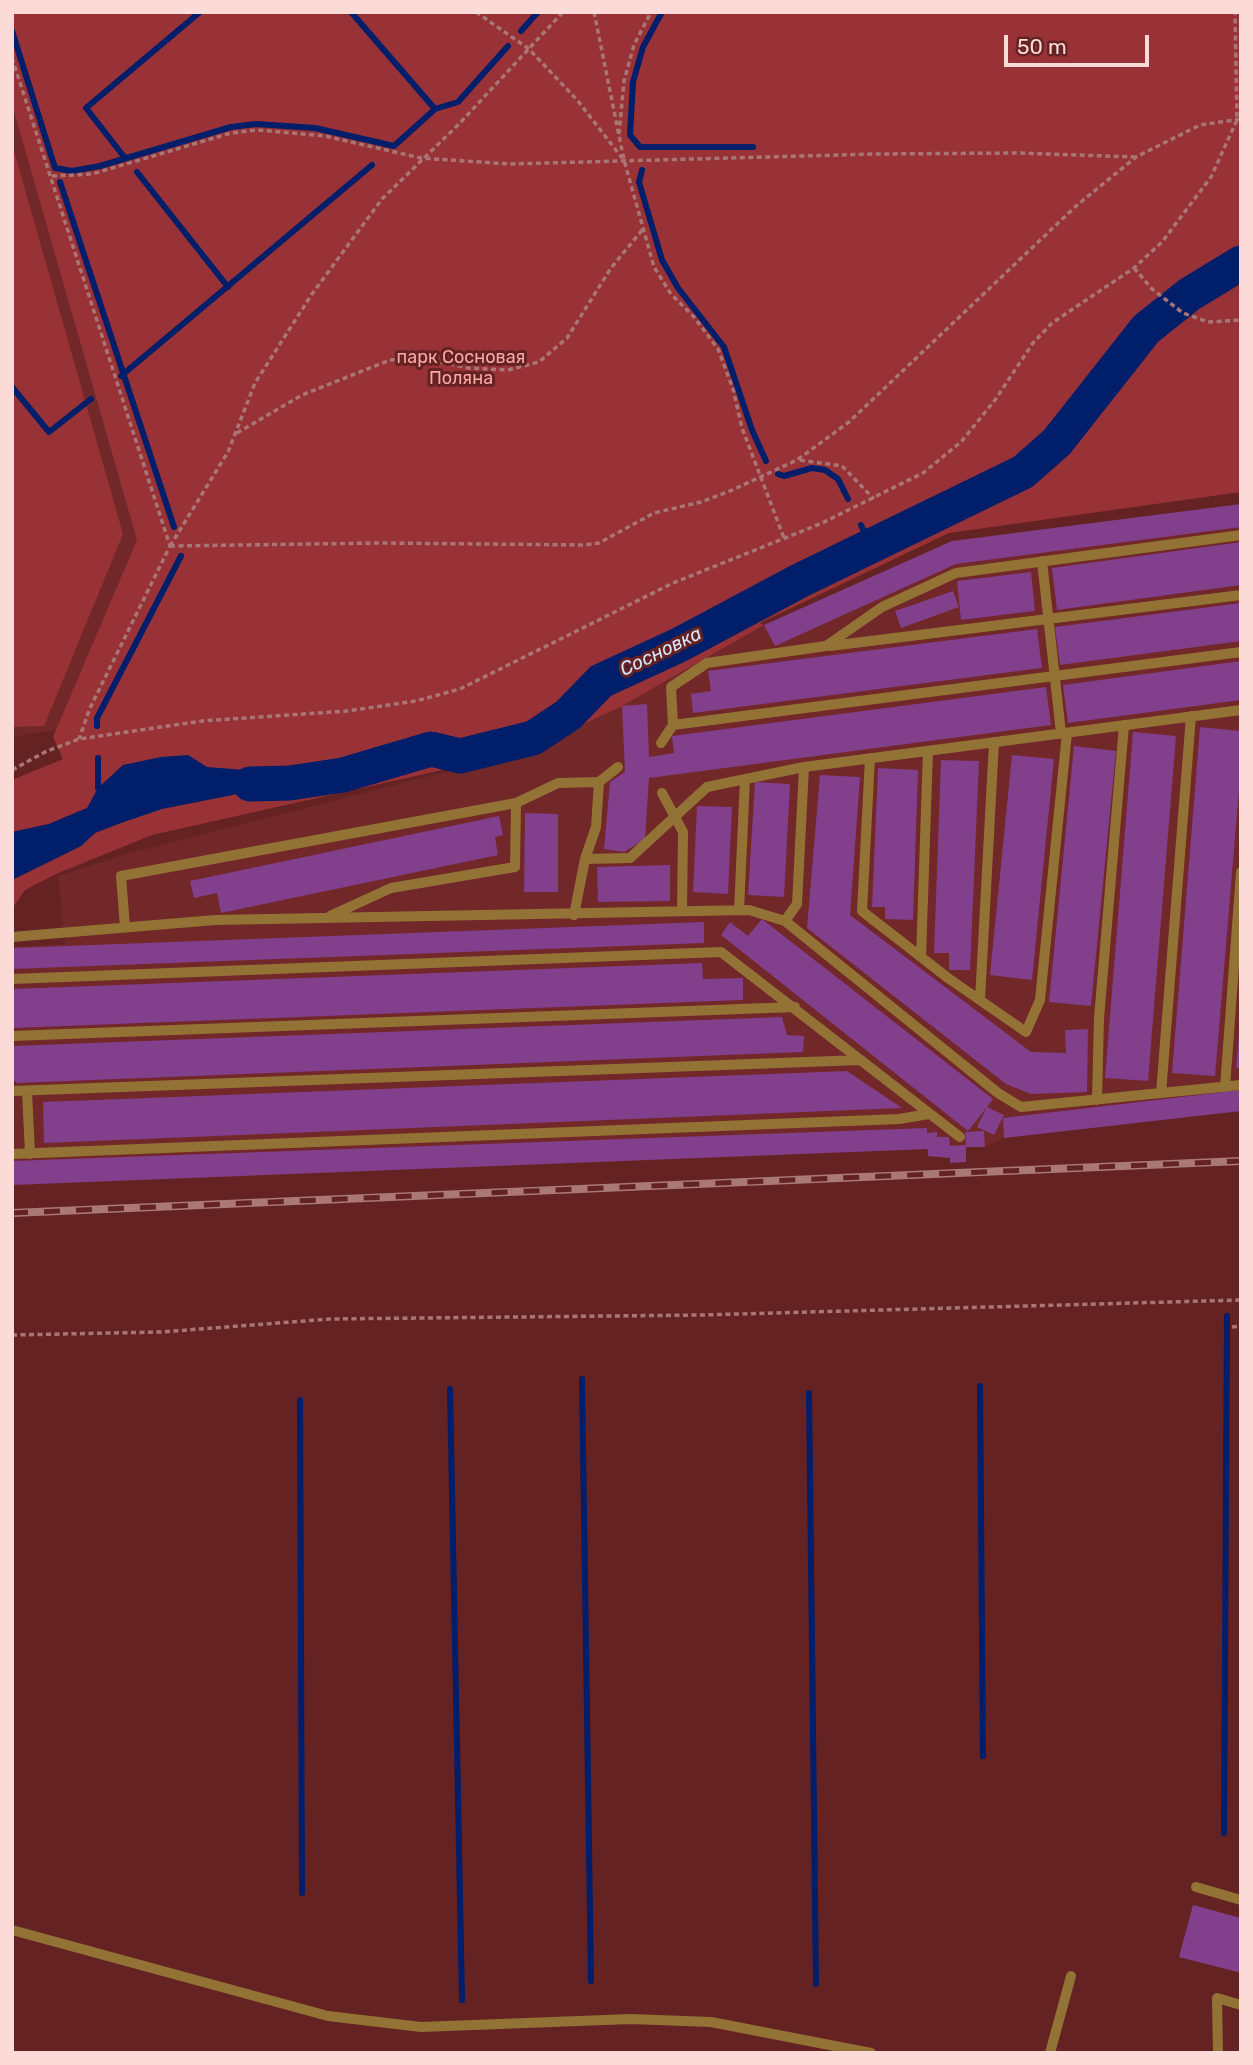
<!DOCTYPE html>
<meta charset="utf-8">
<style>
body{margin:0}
#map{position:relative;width:1253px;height:2065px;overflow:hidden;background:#642223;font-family:Rubik,sans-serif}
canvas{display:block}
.frame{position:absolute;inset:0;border:14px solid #fcdad8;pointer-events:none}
.scale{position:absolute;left:1004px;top:35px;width:145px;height:32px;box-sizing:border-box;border:4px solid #fcdad8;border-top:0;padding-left:9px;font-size:21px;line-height:24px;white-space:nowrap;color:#fcdad8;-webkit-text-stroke:5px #642223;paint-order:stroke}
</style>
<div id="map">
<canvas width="1253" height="2065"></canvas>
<div class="frame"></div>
<div class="scale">50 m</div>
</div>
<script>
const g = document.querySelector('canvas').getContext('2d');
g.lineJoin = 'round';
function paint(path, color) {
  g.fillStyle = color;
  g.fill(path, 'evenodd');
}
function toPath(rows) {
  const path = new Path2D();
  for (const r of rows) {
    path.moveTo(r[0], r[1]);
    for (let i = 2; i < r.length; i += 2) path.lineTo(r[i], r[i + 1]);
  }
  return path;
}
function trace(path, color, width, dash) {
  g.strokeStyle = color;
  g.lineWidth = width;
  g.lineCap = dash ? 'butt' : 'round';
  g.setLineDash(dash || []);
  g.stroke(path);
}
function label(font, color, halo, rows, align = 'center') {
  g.font = font + ' Rubik,sans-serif';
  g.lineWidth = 6;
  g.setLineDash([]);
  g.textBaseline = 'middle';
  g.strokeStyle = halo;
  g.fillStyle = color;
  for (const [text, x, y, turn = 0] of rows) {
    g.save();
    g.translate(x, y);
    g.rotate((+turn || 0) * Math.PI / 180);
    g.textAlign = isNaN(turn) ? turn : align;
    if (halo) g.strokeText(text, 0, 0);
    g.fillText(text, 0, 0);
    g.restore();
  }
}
paint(toPath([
 [12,83,160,545,68,728,12,737],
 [1241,504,1241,1111,1004,1138,985,1147,966,1147,966,1162,950,1163,950,1158,928,1156,927,1149,12,1185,12,947,65,944,58,876,130,853,527,751,622,706,764,625,952,541]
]), '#722729');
paint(toPath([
 [12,12,1241,12,1241,492,949,533,760,623,764,625,622,706,527,751,152,835,56,874,25,890,12,909,12,880,81,846,95,833,121,822,87,808,49,824,12,832,12,780,63,759,53,737,137,540,12,104],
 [12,144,123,534,44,726,12,727]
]), '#983236');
paint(toPath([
 [188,755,207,767,270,772,298,782,162,809,121,823,95,833,81,846,12,880,12,832,49,824,87,808,98,788,123,765,161,757]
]), '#001e6a');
trace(toPath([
 [351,12,435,109],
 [662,12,643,47,633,82,630,135,640,147,753,147],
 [12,31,55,168,72,171,100,166,231,127,256,124,315,128,394,146,435,109,458,102,508,46],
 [521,31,538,12],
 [125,158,86,108,200,12],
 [642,170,639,182,662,260,678,288,724,347,752,430,766,461],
 [137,172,228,287],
 [60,182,174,527],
 [121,376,372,165],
 [12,387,49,432,91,399],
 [778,474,784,476,812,468,825,470,838,479,848,499],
 [861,525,871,546],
 [97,726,97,718,181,556],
 [98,788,98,758],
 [582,1379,591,1981],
 [980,1386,983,1756],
 [450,1389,462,2000],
 [809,1393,816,1984],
 [300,1400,302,1893],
 [1224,1833,1227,1316]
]), '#001e6a', 6);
trace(toPath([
 [250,784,290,783,343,775,431,749,460,756,533,738,568,715,601,681,679,645,799,581,1023,472,1057,442,1146,329,1190,294,1241,263]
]), '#001e6a', 35);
paint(toPath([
 [1241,504,1241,527,956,564,775,646,764,625,952,541],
 [1241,542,1241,585,1057,610,1052,568],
 [1031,572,1035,611,961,620,957,581],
 [953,591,959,607,901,628,895,611],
 [1241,603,1241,641,1060,665,1055,627],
 [1037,629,1042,668,693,713,691,694,711,691,708,671],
 [1241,661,1241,700,1068,723,1063,685],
 [1046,687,1051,725,649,778,645,839,624,852,604,849,610,782,625,772,622,706,647,704,649,757,674,753,672,736],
 [1200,727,1241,731,1241,766,1215,1076,1172,1073],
 [1133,732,1176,736,1148,1081,1105,1078],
 [1074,746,1116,751,1091,1006,1049,1002],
 [1012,755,1054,759,1032,980,990,975],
 [941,760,979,761,970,970,949,970,949,953,934,953],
 [878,768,918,770,913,920,885,919,885,907,872,907],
 [820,775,860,777,850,915,1031,1052,1066,1053,1065,1030,1088,1029,1087,1092,1031,1094,1006,1084,807,928],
 [755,782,790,784,784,897,748,895],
 [697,806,732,807,728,894,693,892],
 [525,813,558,814,558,892,524,892],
 [499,816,503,835,495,837,498,855,221,913,217,893,194,898,190,881],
 [670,865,670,901,598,902,597,867],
 [762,919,993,1099,987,1107,1004,1115,994,1135,977,1127,987,1107,968,1131,721,935,730,922,748,936],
 [704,922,704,943,12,969,12,948],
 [702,963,703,979,743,978,743,1000,12,1028,12,989],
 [782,1017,787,1035,804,1036,803,1052,17,1083,12,1078,12,1046],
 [1239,1034,1241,1034,1241,1068,1236,1068],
 [847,1071,902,1108,44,1143,43,1102],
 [1241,1090,1241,1111,1004,1138,1003,1118],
 [927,1128,927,1133,937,1132,937,1137,949,1137,950,1146,966,1145,965,1132,984,1131,985,1147,966,1147,966,1162,950,1163,950,1158,928,1156,928,1149,12,1185,12,1161],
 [1193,1905,1241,1918,1241,1973,1179,1957]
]), '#813f8c');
trace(toPath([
 [476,12,529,49,578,101,622,158],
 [594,12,624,160,654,267,671,294,694,317,718,349,733,389,742,428,784,538],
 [12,58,170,546,90,708,79,739],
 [619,134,624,81,634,45,651,12],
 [52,176,92,174,231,133,257,130,325,136,421,158,510,164,876,154,1019,153,1135,157],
 [1134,268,1152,289,1183,313,1208,322,1241,320],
 [237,433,302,395,390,360,425,359,469,368,508,370,539,362,567,338,611,268,643,229],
 [800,460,842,466,874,499],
 [170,546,381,543,585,545,599,543,654,513,701,502,730,491,797,460,849,422,1076,206,1136,157,1200,125,1241,119],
 [170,546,228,452,255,383,312,294,382,199,459,124,563,12],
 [12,770,47,751,79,739,202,721,347,711,416,701,460,689,673,583,820,524,923,473,961,442,995,400,1033,343,1052,323,1134,268,1162,242,1211,177,1237,120,1235,12],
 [1232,1327,1241,1326],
 [12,1335,161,1332,330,1319,702,1315,1241,1300]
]), '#a97675', 3.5, [5, 3.5]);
trace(toPath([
 [1042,561,1061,733],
 [830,646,1241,595],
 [673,725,671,687,707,663,826,646,882,607,956,573,1241,535],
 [661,743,673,725,1241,652],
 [870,758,862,911,948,978,1026,1032,1040,1000,1067,733],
 [599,782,618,767],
 [662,793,683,832,682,911],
 [739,910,745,779],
 [574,915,585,859,630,858,707,787,804,767,1241,710],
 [330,916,391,888,515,867,516,803],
 [785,921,797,904,804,767],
 [125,927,121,876,516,803,558,783,599,782,596,827,585,859],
 [12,937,215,920,749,910,785,921,998,1093,1021,1107,1241,1085],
 [921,957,928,751],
 [12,979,721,952,960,1137],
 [980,1000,994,742],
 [12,1036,795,1007],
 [1225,1087,1241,872],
 [12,1091,861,1060],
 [27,1091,30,1154],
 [1161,1093,1191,716],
 [1097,1100,1099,1018,1124,725],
 [12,1154,899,1119,929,1114],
 [1196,1887,1241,1900],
 [12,1930,328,2016,421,2027,631,2019,711,2022,871,2053],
 [1050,2053,1071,1976],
 [1218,2053,1217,1998,1241,2005]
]), '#927335', 10);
const rail = toPath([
 [12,1213,1241,1161]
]);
trace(rail, '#ab7878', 8);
trace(rail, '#642223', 5, [16]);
label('18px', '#fba7a4', '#642223', [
 ["парк Сосновая",461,358],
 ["Поляна",461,379]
]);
label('italic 19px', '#d7e4fa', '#642223', [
 ["Сосновка",661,652,-26]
]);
</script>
